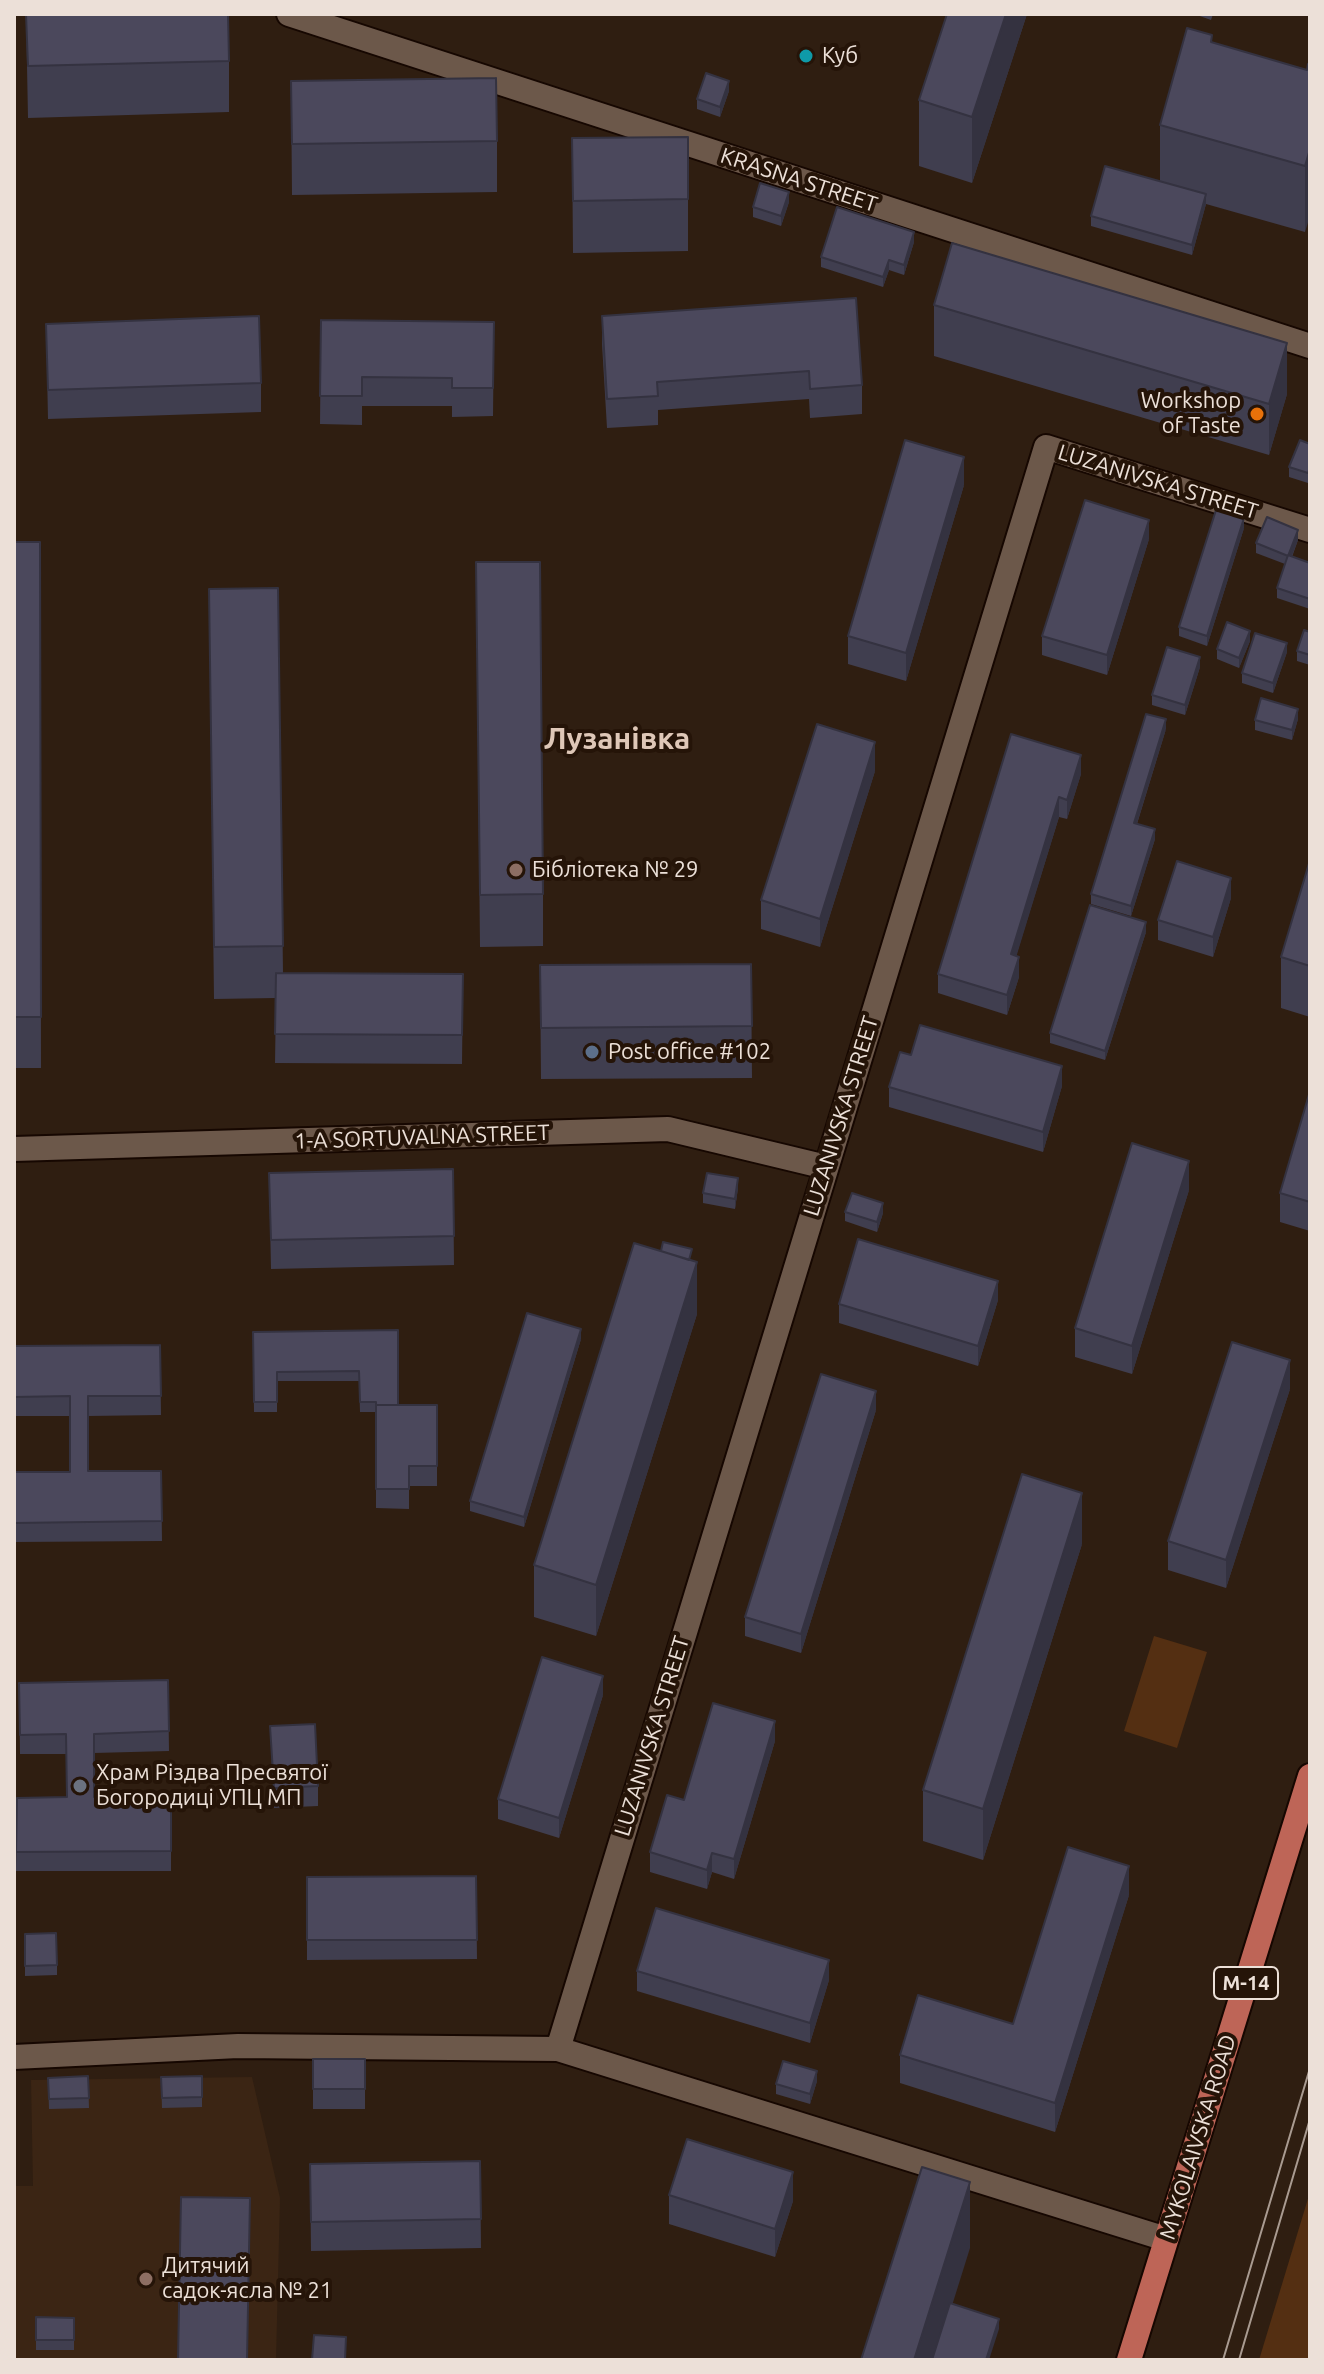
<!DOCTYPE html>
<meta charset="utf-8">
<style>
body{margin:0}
#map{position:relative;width:1324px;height:2374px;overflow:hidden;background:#2f1e11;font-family:Ubuntu,sans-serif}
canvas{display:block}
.frame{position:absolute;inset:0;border:16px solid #ece0d8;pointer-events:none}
</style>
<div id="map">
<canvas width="1324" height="2374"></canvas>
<div class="frame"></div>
</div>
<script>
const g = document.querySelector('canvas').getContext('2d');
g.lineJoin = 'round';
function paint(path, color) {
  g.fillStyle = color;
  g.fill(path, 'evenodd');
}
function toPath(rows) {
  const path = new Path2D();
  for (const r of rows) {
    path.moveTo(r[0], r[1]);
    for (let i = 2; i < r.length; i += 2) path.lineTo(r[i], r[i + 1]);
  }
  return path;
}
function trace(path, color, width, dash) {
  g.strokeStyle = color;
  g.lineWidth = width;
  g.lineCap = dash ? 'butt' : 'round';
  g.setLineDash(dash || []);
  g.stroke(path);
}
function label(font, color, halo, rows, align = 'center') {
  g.font = font + ' Ubuntu,sans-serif';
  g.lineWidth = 8;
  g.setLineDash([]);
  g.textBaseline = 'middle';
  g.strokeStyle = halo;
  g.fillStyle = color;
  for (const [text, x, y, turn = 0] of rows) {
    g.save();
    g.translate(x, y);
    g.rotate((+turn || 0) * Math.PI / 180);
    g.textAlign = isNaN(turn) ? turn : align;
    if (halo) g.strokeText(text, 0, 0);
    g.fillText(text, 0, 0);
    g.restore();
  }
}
paint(toPath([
 [252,2077,280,2198,276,2360,14,2360,14,2186,33,2186,31,2080]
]), '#3b2514');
paint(toPath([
 [1154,1636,1207,1652,1177,1748,1124,1731],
 [1310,2192,1310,2360,1259,2360]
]), '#542f12');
const minor = toPath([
 [289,14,1310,346],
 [14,1149,668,1129,826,1167],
 [558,2049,1046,447,1310,530],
 [14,2057,238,2046,558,2049,1166,2239]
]);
const major = toPath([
 [1129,2360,1310,1776]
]);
trace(minor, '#160701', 28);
trace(major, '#160701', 28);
trace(minor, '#6c584a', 24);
trace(major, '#be6557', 24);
trace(toPath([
 [1223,2360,1310,2068],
 [1239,2360,1310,2119]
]), '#a99b91', 2);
paint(toPath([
 [26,14,229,61,229,112,28,118],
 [947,14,1027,14,972,183,919,166,919,100],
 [1194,14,1213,14,1211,20],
 [1212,43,1307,70,1305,232,1206,204,1192,255,1091,226,1091,216,1160,181,1160,125],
 [291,81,497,141,497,192,292,195],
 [729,91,720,117,697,109,697,99],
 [572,138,688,199,688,251,573,253],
 [789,202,781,226,753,217,753,207],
 [914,242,904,275,889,270,883,287,821,267,821,257],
 [934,305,1287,394,1269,455,934,356],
 [602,316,862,385,862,414,810,418,809,399,658,410,658,425,607,428,602,344],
 [321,320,494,322,493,416,452,417,452,406,362,406,362,425,320,424],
 [46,324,261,383,261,412,48,419],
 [1310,444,1310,477,1308,483,1289,477,1289,467],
 [964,485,906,681,848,664,848,636],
 [1244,528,1207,646,1179,636,1179,627],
 [1149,539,1107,675,1042,655,1042,636],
 [1298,540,1292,557,1310,563,1310,609,1277,598,1277,588,1285,564,1256,553,1256,543],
 [14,542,40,542,41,1068,14,1068],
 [476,562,543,894,543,946,480,947],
 [278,588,283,973,463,974,462,1064,275,1063,276,998,214,999,209,589],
 [1310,632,1310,665,1297,661,1297,651],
 [1250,641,1239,668,1217,659,1217,649],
 [1287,652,1273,693,1242,683,1242,673],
 [1200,667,1185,715,1152,705,1152,695],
 [1298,719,1292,740,1255,730,1255,720],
 [1166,729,1137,824,1155,839,1131,916,1091,904,1091,894],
 [1011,734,1081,774,1067,819,1059,817,1016,956,1019,977,1007,1015,938,993,938,974],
 [875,771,820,947,761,929,761,900],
 [1310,860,1310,1017,1281,1008,1281,957],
 [1231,898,1213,957,1158,940,1158,920],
 [1146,932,1105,1060,1050,1043,1050,1033],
 [751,964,752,1078,541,1079,540,965],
 [1062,1086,1043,1152,889,1107,889,1087],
 [1310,1091,1310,1231,1280,1222,1280,1193],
 [453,1169,454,1265,271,1269,269,1173],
 [738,1188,735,1209,703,1203,703,1193],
 [1189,1190,1132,1374,1075,1357,1075,1328],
 [845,1212,883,1213,877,1232,845,1221],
 [692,1261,697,1314,596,1636,534,1617,534,1565],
 [998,1300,978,1366,839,1323,839,1304],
 [398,1330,398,1405,437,1405,437,1486,409,1486,409,1509,376,1508,376,1412,360,1412,359,1381,277,1381,277,1412,254,1412,253,1332],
 [581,1339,524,1527,470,1511,470,1501],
 [160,1345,161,1415,88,1416,88,1471,161,1471,162,1541,14,1542,14,1472,70,1472,70,1416,14,1416,14,1346],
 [1290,1389,1226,1588,1168,1570,1168,1541],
 [876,1410,801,1653,745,1636,745,1617],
 [1082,1544,983,1860,923,1841,923,1790],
 [168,1680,169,1751,94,1753,94,1797,171,1797,171,1871,16,1871,17,1798,66,1797,66,1754,20,1754,19,1683],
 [603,1695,559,1838,498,1819,498,1799],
 [270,1726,318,1786,318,1806,274,1808],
 [775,1741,734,1879,712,1872,707,1889,650,1872,650,1852,684,1800],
 [476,1876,477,1959,307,1960,307,1877],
 [1129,1895,1055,2132,900,2083,900,2055,1013,2024],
 [25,1934,57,1965,57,1975,25,1976],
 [637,1971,829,1980,810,2043,637,1991],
 [313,2059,365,2059,365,2109,313,2109],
 [88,2076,89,2108,49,2109,48,2078],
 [202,2076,202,2107,162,2108,161,2077],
 [817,2081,810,2104,776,2094,776,2084],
 [480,2161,481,2248,311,2251,310,2164],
 [669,2195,793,2201,775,2257,669,2224],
 [36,2317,74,2318,74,2350,36,2350]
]), '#403e4f');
paint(toPath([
 [1006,14,1027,14,972,183,972,117],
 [729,81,729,91,720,117,720,107],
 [1310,149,1310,216,1305,232,1305,166],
 [789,192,789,202,781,226,781,216],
 [1206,194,1206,204,1192,255,1192,245],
 [914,232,914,242,904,275,904,265],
 [889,260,889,270,883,287,883,277],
 [1287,343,1287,394,1269,455,1269,404],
 [964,457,964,485,906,681,906,653],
 [1244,518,1244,528,1207,646,1207,636],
 [1149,520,1149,539,1107,675,1107,655],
 [1298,530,1298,540,1288,566,1288,556],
 [1250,631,1250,641,1239,668,1239,658],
 [1287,643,1287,652,1273,693,1273,683],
 [1200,657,1200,667,1185,715,1185,705],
 [1298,709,1298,719,1292,740,1292,730],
 [1166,719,1166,729,1134,833,1134,823],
 [875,742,875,771,820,947,820,919],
 [1081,755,1081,774,1067,819,1067,800],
 [1059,797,1059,817,1011,974,1011,954],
 [1155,829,1155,839,1131,916,1131,906],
 [1231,878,1231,898,1213,957,1213,937],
 [1146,922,1146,932,1105,1060,1105,1051],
 [1019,957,1019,977,1007,1015,1007,995],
 [1062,1066,1062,1086,1043,1152,1043,1132],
 [1189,1161,1189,1190,1132,1374,1132,1346],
 [738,1178,738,1188,735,1209,735,1199],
 [883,1203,883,1213,877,1232,877,1222],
 [697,1262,697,1314,596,1636,596,1585],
 [998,1281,998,1300,978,1366,978,1346],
 [581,1329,581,1339,524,1527,524,1517],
 [1290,1360,1290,1389,1226,1588,1226,1560],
 [876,1391,876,1410,801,1653,801,1634],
 [1082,1493,1082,1544,983,1860,983,1809],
 [603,1676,603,1695,559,1838,559,1818],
 [775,1721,775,1741,734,1879,734,1859],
 [712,1853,712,1872,707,1889,707,1870],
 [1129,1866,1129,1895,1055,2132,1055,2103],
 [829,1960,829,1980,810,2043,810,2023],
 [817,2071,817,2081,810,2104,810,2094],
 [793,2172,793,2201,775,2257,775,2229],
 [970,2182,970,2248,935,2360,914,2360],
 [999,2319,999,2329,989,2360,986,2360]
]), '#343240');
const building = toPath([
 [26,14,228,14,229,61,28,66,26,14],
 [947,14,1006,14,972,117,919,100,947,14],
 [1187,28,1212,35,1211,42,1307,70,1308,64,1310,65,1310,149,1305,166,1160,125,1187,28],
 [706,73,729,81,720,107,697,99,706,73],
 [496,78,497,141,292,144,291,81,496,78],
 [688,137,688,199,573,201,572,138,688,137],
 [1105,166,1206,194,1192,245,1091,216,1105,166],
 [760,183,789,192,781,216,753,207,760,183],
 [837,207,914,232,904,265,889,260,883,277,821,257,837,207],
 [952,243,1287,343,1269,404,934,305,952,243],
 [856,298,862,385,810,389,809,371,657,382,658,396,607,399,602,316,856,298],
 [259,316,261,383,48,390,46,324,259,316],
 [321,320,494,322,493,388,452,388,452,378,362,377,362,396,320,396,321,320],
 [905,440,964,457,906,653,848,636,905,440],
 [1300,440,1310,444,1310,467,1308,473,1289,467,1300,440],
 [1085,500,1149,520,1107,655,1042,636,1085,500],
 [1216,510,1244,518,1207,636,1179,627,1216,510],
 [1267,517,1298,530,1288,556,1256,543,1267,517],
 [14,542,40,542,41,1017,14,1017,14,542],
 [1288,555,1310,563,1310,599,1277,588,1288,555],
 [476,562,540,562,543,894,480,895,476,562],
 [278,588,283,946,214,947,209,589,278,588],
 [1227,622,1250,631,1239,658,1217,649,1227,622],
 [1304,630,1310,632,1310,655,1297,651,1304,630],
 [1255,633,1287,643,1273,683,1242,673,1255,633],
 [1167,647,1200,657,1185,705,1152,695,1167,647],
 [1261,698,1298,709,1292,730,1255,720,1261,698],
 [1146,714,1166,719,1134,823,1155,829,1131,906,1091,894,1146,714],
 [817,724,875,742,820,919,761,900,817,724],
 [1011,734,1081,755,1067,800,1059,797,1011,954,1019,957,1007,995,938,974,1011,734],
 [1310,860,1310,966,1281,957,1310,860],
 [1177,861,1231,878,1213,937,1158,920,1177,861],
 [1090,905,1146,922,1105,1051,1050,1033,1090,905],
 [751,964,752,1026,541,1028,540,965,751,964],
 [276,973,463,974,462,1035,275,1034,276,973],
 [920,1025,1062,1066,1043,1132,889,1087,900,1052,911,1055,920,1025],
 [1310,1091,1310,1202,1280,1193,1310,1091],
 [1132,1143,1189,1161,1132,1346,1075,1328,1132,1143],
 [453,1169,454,1236,271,1240,269,1173,453,1169],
 [707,1173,738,1178,735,1199,703,1193,707,1173],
 [852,1193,883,1203,877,1222,845,1212,852,1193],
 [858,1239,998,1281,978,1346,839,1304,858,1239],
 [663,1242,692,1249,689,1260,661,1251,663,1242],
 [634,1243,697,1262,596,1585,534,1565,634,1243],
 [527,1313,581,1329,524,1517,470,1501,527,1313],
 [398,1330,398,1405,376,1405,376,1402,360,1402,359,1371,277,1372,277,1402,254,1402,253,1332,398,1330],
 [1232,1342,1290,1360,1226,1560,1168,1541,1232,1342],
 [160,1345,161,1396,88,1396,88,1471,161,1471,162,1521,14,1523,14,1472,70,1472,70,1396,14,1397,14,1346,160,1345],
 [821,1374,876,1391,801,1634,745,1617,821,1374],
 [376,1405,437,1405,437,1466,409,1466,409,1489,376,1489,376,1405],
 [1022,1474,1082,1493,983,1809,923,1790,1022,1474],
 [542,1657,603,1676,559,1818,498,1799,542,1657],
 [168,1680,169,1731,94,1734,94,1797,171,1797,171,1851,16,1852,17,1798,67,1797,66,1734,20,1735,19,1683,168,1680],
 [713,1703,775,1721,734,1859,712,1853,707,1870,650,1852,667,1795,684,1800,713,1703],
 [315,1724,318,1786,274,1788,270,1726,315,1724],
 [1068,1847,1129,1866,1055,2103,900,2055,918,1995,1013,2024,1068,1847],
 [476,1876,477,1940,307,1940,307,1877,476,1876],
 [656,1908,829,1960,810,2023,637,1971,656,1908],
 [56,1933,57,1965,25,1966,25,1934,56,1933],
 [313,2059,365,2059,365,2089,313,2089,313,2059],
 [783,2061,817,2071,810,2094,776,2084,783,2061],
 [88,2076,89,2098,49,2099,48,2078,88,2076],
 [202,2076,202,2097,162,2098,161,2077,202,2076],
 [687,2139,793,2172,775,2229,669,2195,687,2139],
 [480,2161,481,2219,311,2222,310,2164,480,2161],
 [922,2167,970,2182,914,2360,861,2360,922,2167],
 [181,2197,250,2198,247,2360,178,2360,181,2197],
 [950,2303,999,2319,986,2360,932,2360,950,2303],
 [36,2317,74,2318,74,2340,36,2340,36,2317],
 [314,2335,346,2337,345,2360,312,2360,314,2335]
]);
paint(building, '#4b485c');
trace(building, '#343240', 2);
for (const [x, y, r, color] of [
 [806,56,8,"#0f9aa8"],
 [1257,414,8,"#e8710a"],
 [516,870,8,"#8d6e63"],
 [592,1052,8,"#5c6f8a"],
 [80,1786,8,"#6b7280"],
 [146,2279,8,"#8d6e63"]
]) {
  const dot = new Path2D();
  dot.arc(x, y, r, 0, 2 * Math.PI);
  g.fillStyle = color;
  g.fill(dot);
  trace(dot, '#251408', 3);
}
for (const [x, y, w] of [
 [1246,1983,64]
]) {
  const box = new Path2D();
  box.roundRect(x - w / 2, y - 16, w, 32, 6);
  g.fillStyle = '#251408';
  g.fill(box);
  trace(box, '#ece0d8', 2);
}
label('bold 20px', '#ece0d8', null, [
 ["М-14",1246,1983]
]);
label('22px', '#ece0d8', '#251408', [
 ["Куб",822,56],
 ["Workshop",1241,401,"right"],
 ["of Taste",1241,426,"right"],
 ["Бібліотека № 29",532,870],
 ["Post office #102",608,1052],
 ["Храм Різдва Пресвятої",96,1773],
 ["Богородиці УПЦ МП",96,1798],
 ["Дитячий",162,2266],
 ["садок-ясла № 21",162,2291]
], 'left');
label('22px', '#ece0d8', '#251408', [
 ["KRASNA STREET",799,180,18],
 ["LUZANIVSKA STREET",1158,482,17],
 ["LUZANIVSKA STREET",841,1116,-73],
 ["1-A SORTUVALNA STREET",422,1137,-2],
 ["LUZANIVSKA STREET",652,1736,-73],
 ["MYKOLAIVSKA ROAD",1198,2137,-73]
]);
label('bold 30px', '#dec7b7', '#251408', [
 ["Лузанівка",617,739]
]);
</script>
